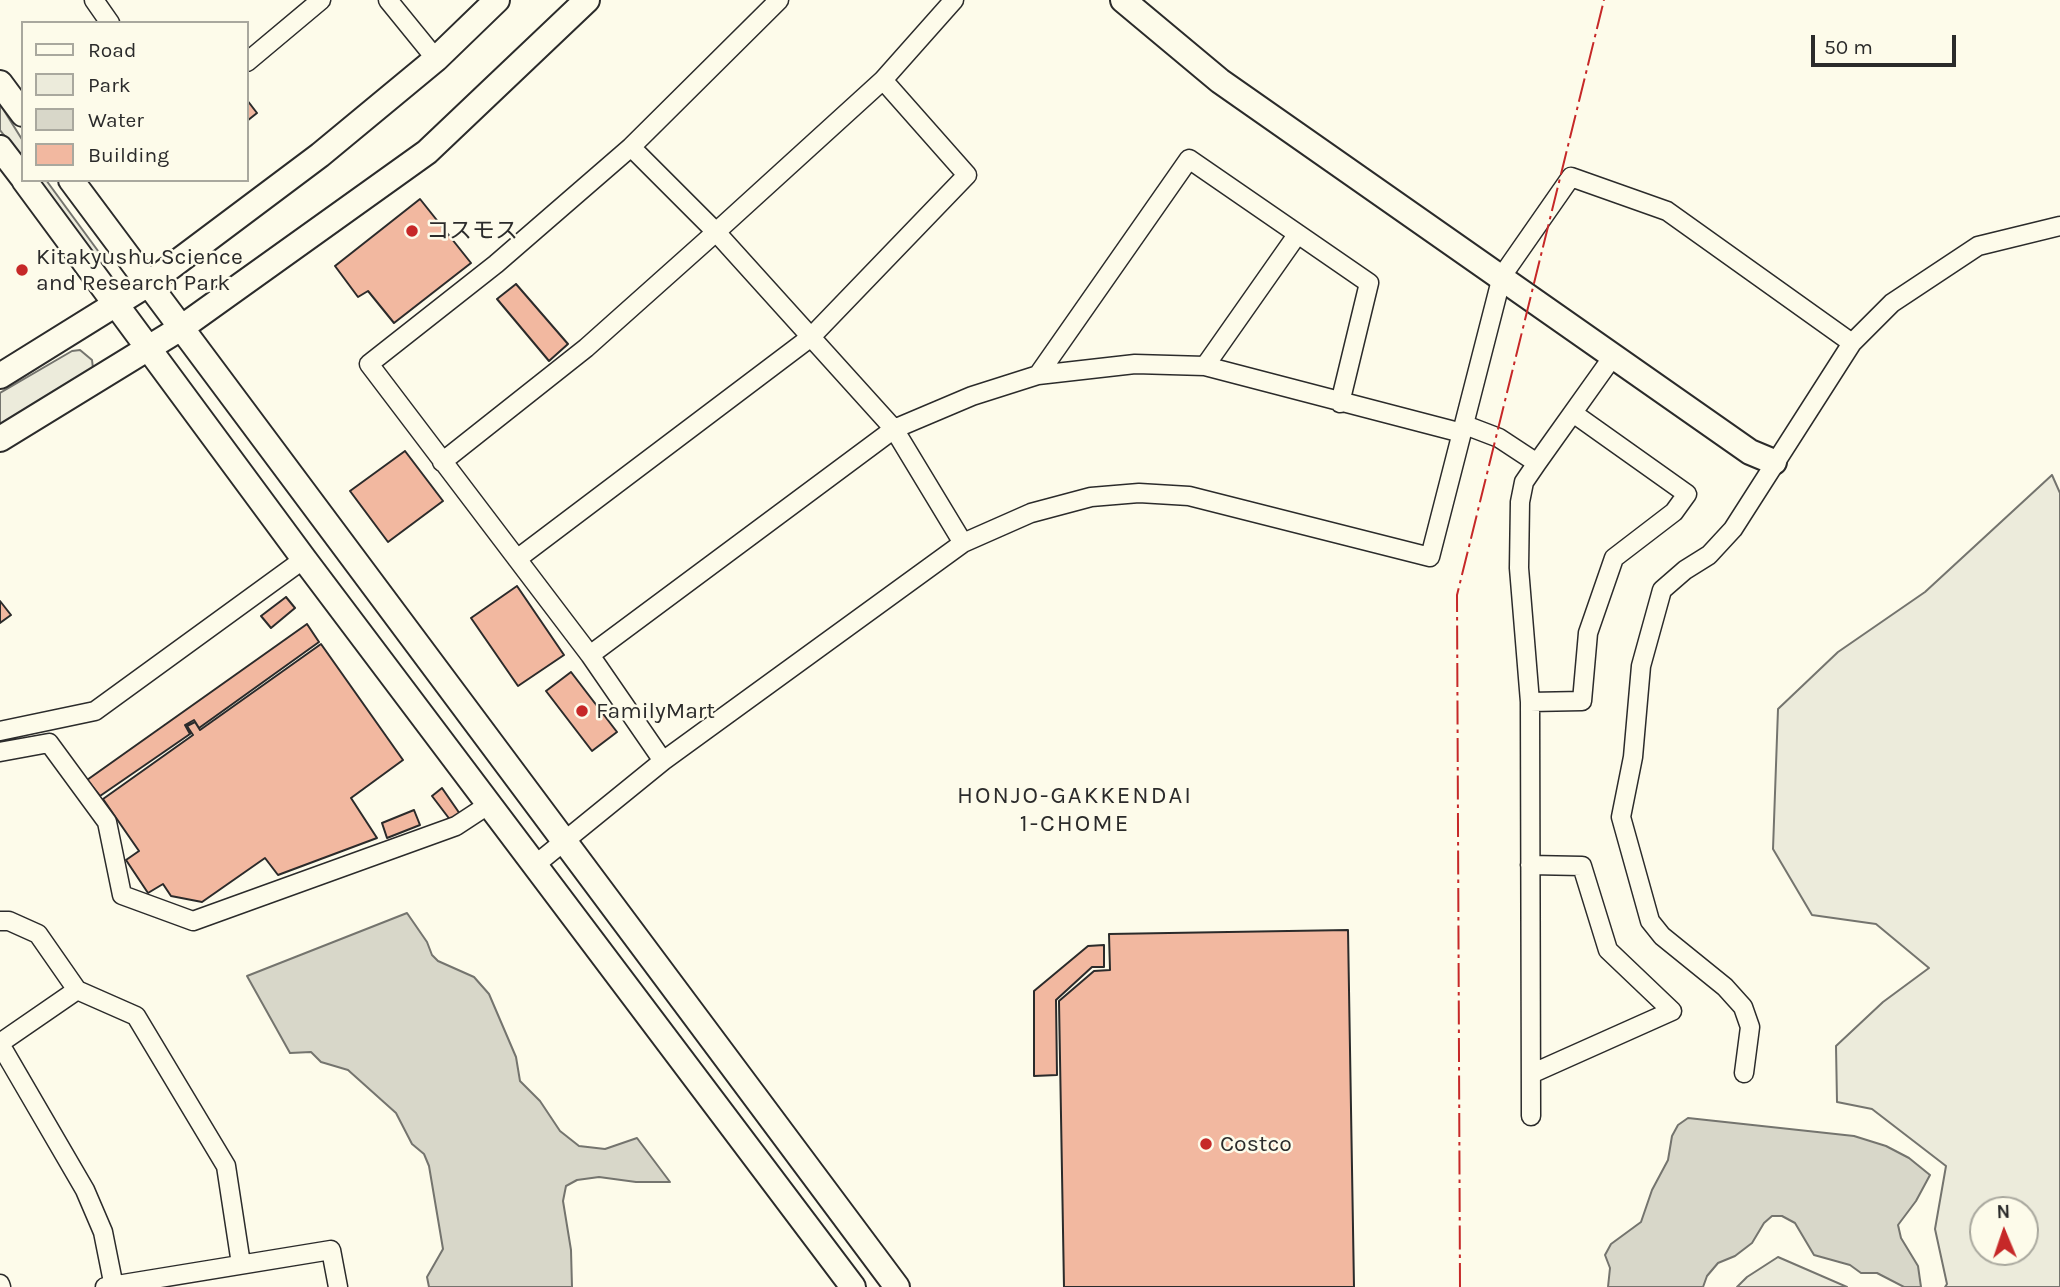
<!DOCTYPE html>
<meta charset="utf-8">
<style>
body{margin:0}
#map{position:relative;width:2060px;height:1287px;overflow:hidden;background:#fdfbea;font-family:Karla,sans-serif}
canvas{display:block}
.legend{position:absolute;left:21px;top:21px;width:228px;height:161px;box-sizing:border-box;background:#fdfbea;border:2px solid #a9a89e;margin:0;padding:9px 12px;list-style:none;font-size:21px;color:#2b2b2b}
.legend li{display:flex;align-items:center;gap:14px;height:35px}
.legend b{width:35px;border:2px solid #a9a89e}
.north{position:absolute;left:1969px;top:1196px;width:70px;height:70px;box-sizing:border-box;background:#fdfbea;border:2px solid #a9a89e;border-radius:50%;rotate:358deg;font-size:19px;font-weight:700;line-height:28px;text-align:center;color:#2b2b2b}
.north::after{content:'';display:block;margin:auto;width:24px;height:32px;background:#c62828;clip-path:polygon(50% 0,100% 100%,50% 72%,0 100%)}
.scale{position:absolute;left:1811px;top:35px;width:145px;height:32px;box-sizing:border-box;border:4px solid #2b2b2b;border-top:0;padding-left:9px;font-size:21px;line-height:24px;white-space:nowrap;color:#2b2b2b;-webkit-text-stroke:5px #fdfbea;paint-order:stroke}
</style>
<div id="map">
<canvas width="2060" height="1287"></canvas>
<ul class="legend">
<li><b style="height:9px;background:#fdfbea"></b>Road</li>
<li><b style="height:19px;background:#ecebdb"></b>Park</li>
<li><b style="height:19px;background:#d8d7c9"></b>Water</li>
<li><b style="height:19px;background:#f2b8a0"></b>Building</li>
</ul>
<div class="north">N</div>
<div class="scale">50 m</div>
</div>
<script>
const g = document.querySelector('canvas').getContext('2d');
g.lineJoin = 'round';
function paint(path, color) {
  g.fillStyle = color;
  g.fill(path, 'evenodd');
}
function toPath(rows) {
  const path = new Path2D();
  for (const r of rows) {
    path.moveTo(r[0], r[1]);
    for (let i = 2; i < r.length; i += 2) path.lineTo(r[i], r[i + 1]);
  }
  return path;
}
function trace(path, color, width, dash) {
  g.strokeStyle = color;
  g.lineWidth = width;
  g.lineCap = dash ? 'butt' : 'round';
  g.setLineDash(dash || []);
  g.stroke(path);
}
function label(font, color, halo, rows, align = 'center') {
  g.font = font + ' Karla,"Noto Sans JP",sans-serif';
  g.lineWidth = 5;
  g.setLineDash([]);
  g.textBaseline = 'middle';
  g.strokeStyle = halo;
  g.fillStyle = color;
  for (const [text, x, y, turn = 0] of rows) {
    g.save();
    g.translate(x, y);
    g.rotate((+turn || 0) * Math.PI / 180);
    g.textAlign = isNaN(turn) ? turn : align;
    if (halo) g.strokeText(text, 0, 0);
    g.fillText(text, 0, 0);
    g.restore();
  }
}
const green = toPath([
 [0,104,23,141,23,160,0,130,0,104],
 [37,180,46,180,101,255,100,257,94,257,37,180],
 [80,350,92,360,93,368,0,429,0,393,72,351,80,350],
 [2052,475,2060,493,2060,1287,1945,1287,1947,1284,1935,1229,1946,1166,1872,1109,1837,1102,1836,1046,1883,1002,1929,968,1876,924,1812,915,1773,849,1778,709,1838,652,1925,592,2052,475],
 [1983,1210,2025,1210,2025,1252,1983,1252,1983,1210],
 [1778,1257,1847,1287,1737,1287,1747,1277,1778,1257]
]);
paint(green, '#ecebdb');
trace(green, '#74746e', 2);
const water = toPath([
 [407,913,427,942,432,955,438,961,474,977,489,994,516,1057,520,1081,540,1101,560,1131,579,1146,605,1149,637,1138,670,1182,636,1182,599,1177,577,1180,566,1186,563,1201,571,1250,572,1287,429,1287,427,1277,443,1249,429,1166,424,1154,412,1144,396,1113,348,1070,321,1062,311,1052,290,1053,247,976,407,913],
 [1688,1118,1854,1136,1886,1146,1909,1158,1930,1175,1916,1201,1898,1225,1901,1238,1918,1266,1921,1287,1904,1287,1877,1273,1861,1273,1850,1265,1814,1255,1795,1223,1782,1216,1772,1216,1764,1223,1752,1243,1735,1256,1718,1263,1707,1276,1703,1287,1608,1287,1610,1268,1605,1255,1611,1244,1641,1222,1652,1190,1668,1160,1672,1136,1678,1125,1688,1118]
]);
paint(water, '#d8d7c9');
trace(water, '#74746e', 2);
const building = toPath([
 [247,100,257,113,247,121,247,100],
 [420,199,471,263,394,323,368,291,358,297,335,266,420,199],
 [516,284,568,344,549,361,497,299,516,284],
 [405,451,443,501,388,542,350,491,405,451],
 [517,586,564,655,518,686,471,618,517,586],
 [286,597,295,608,271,628,261,616,286,597],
 [0,601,11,615,0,623,0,601],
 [307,624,319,642,199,728,194,720,185,725,190,734,100,796,87,780,307,624],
 [321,644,403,760,351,798,377,838,278,875,265,858,202,902,171,896,163,884,148,893,126,860,139,851,103,799,193,735,187,726,195,722,200,730,321,644],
 [571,672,617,732,592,751,546,691,571,672],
 [442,788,460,814,451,821,432,796,442,788],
 [414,810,420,825,387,838,382,823,414,810],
 [1348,930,1354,1287,1064,1287,1059,1001,1094,971,1110,970,1109,934,1348,930],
 [1104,945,1104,967,1092,967,1056,1000,1057,1075,1034,1076,1034,991,1088,946,1104,945]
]);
paint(building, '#f2b8a0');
trace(building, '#2b2b2b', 2);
const street = toPath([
 [94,0,110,23],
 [388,0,436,59],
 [247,62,321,0],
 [631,147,716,232,894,429,963,543],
 [1205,366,1297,235],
 [1038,375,1189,159,1369,283,1340,403],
 [1465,425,1499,438,1537,463],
 [442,462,586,348,716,232,883,80,954,0],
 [517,559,811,337,967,175,883,80],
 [590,655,894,429,972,396,1038,375,1135,364,1205,366,1462,433],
 [1530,702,1582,701,1588,633,1614,558,1674,512,1687,494,1573,413],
 [0,731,95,711,304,559],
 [0,752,49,743,107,822,122,895,193,921,456,826,488,805],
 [663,761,590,655,369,364,496,264,631,147,779,0],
 [535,865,663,761,963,543,1031,513,1091,497,1139,493,1189,496,1430,557,1502,276,1571,177,1667,211,1852,343],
 [1530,865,1582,866,1608,950,1672,1011,1531,1074],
 [0,921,9,921,38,934,77,990,136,1016,226,1166,241,1264],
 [0,1043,77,990],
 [0,1044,85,1190,103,1232,114,1287],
 [1744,1073,1750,1027,1743,1007,1725,987,1662,936,1650,921,1621,817,1633,757,1641,666,1662,590,1685,570,1709,555,1733,529,1852,343,1892,303,1978,246,2060,226],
 [1531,1116,1530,702,1519,568,1520,502,1524,482,1537,463,1614,355],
 [0,1284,1,1287],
 [105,1287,331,1250,338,1287]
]);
const secondary = toPath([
 [1123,0,1220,81,1750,452,1774,462],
 [0,83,23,114],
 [0,148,23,178],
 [24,180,304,559,853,1287],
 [71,180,897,1287],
 [0,376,148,284,320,155,436,59,497,0],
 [0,439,181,328,427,152,587,0]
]);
trace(street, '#2b2b2b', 21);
trace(secondary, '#2b2b2b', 28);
trace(street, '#fdfbea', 18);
trace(secondary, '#fdfbea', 24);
trace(toPath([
 [1460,1287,1457,595,1604,0]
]), '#c62828', 2, [24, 5, 3.5, 5]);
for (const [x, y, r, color] of [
 [412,231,7,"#c62828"],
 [22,270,7,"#c62828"],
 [582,711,7,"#c62828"],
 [1206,1144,7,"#c62828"]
]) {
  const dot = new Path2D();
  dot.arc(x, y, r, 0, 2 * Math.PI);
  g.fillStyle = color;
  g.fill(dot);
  trace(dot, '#fdfbea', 2.5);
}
label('23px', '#2b2b2b', '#fdfbea', [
 ["コスモス",426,231],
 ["Kitakyushu Science",36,257],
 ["and Research Park",36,283],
 ["FamilyMart",596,711],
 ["Costco",1220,1144]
], 'left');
g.letterSpacing = '2px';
label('24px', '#2b2b2b', '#fdfbea', [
 ["HONJO-GAKKENDAI",1075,796],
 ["1-CHOME",1075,824]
]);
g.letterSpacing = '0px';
</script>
